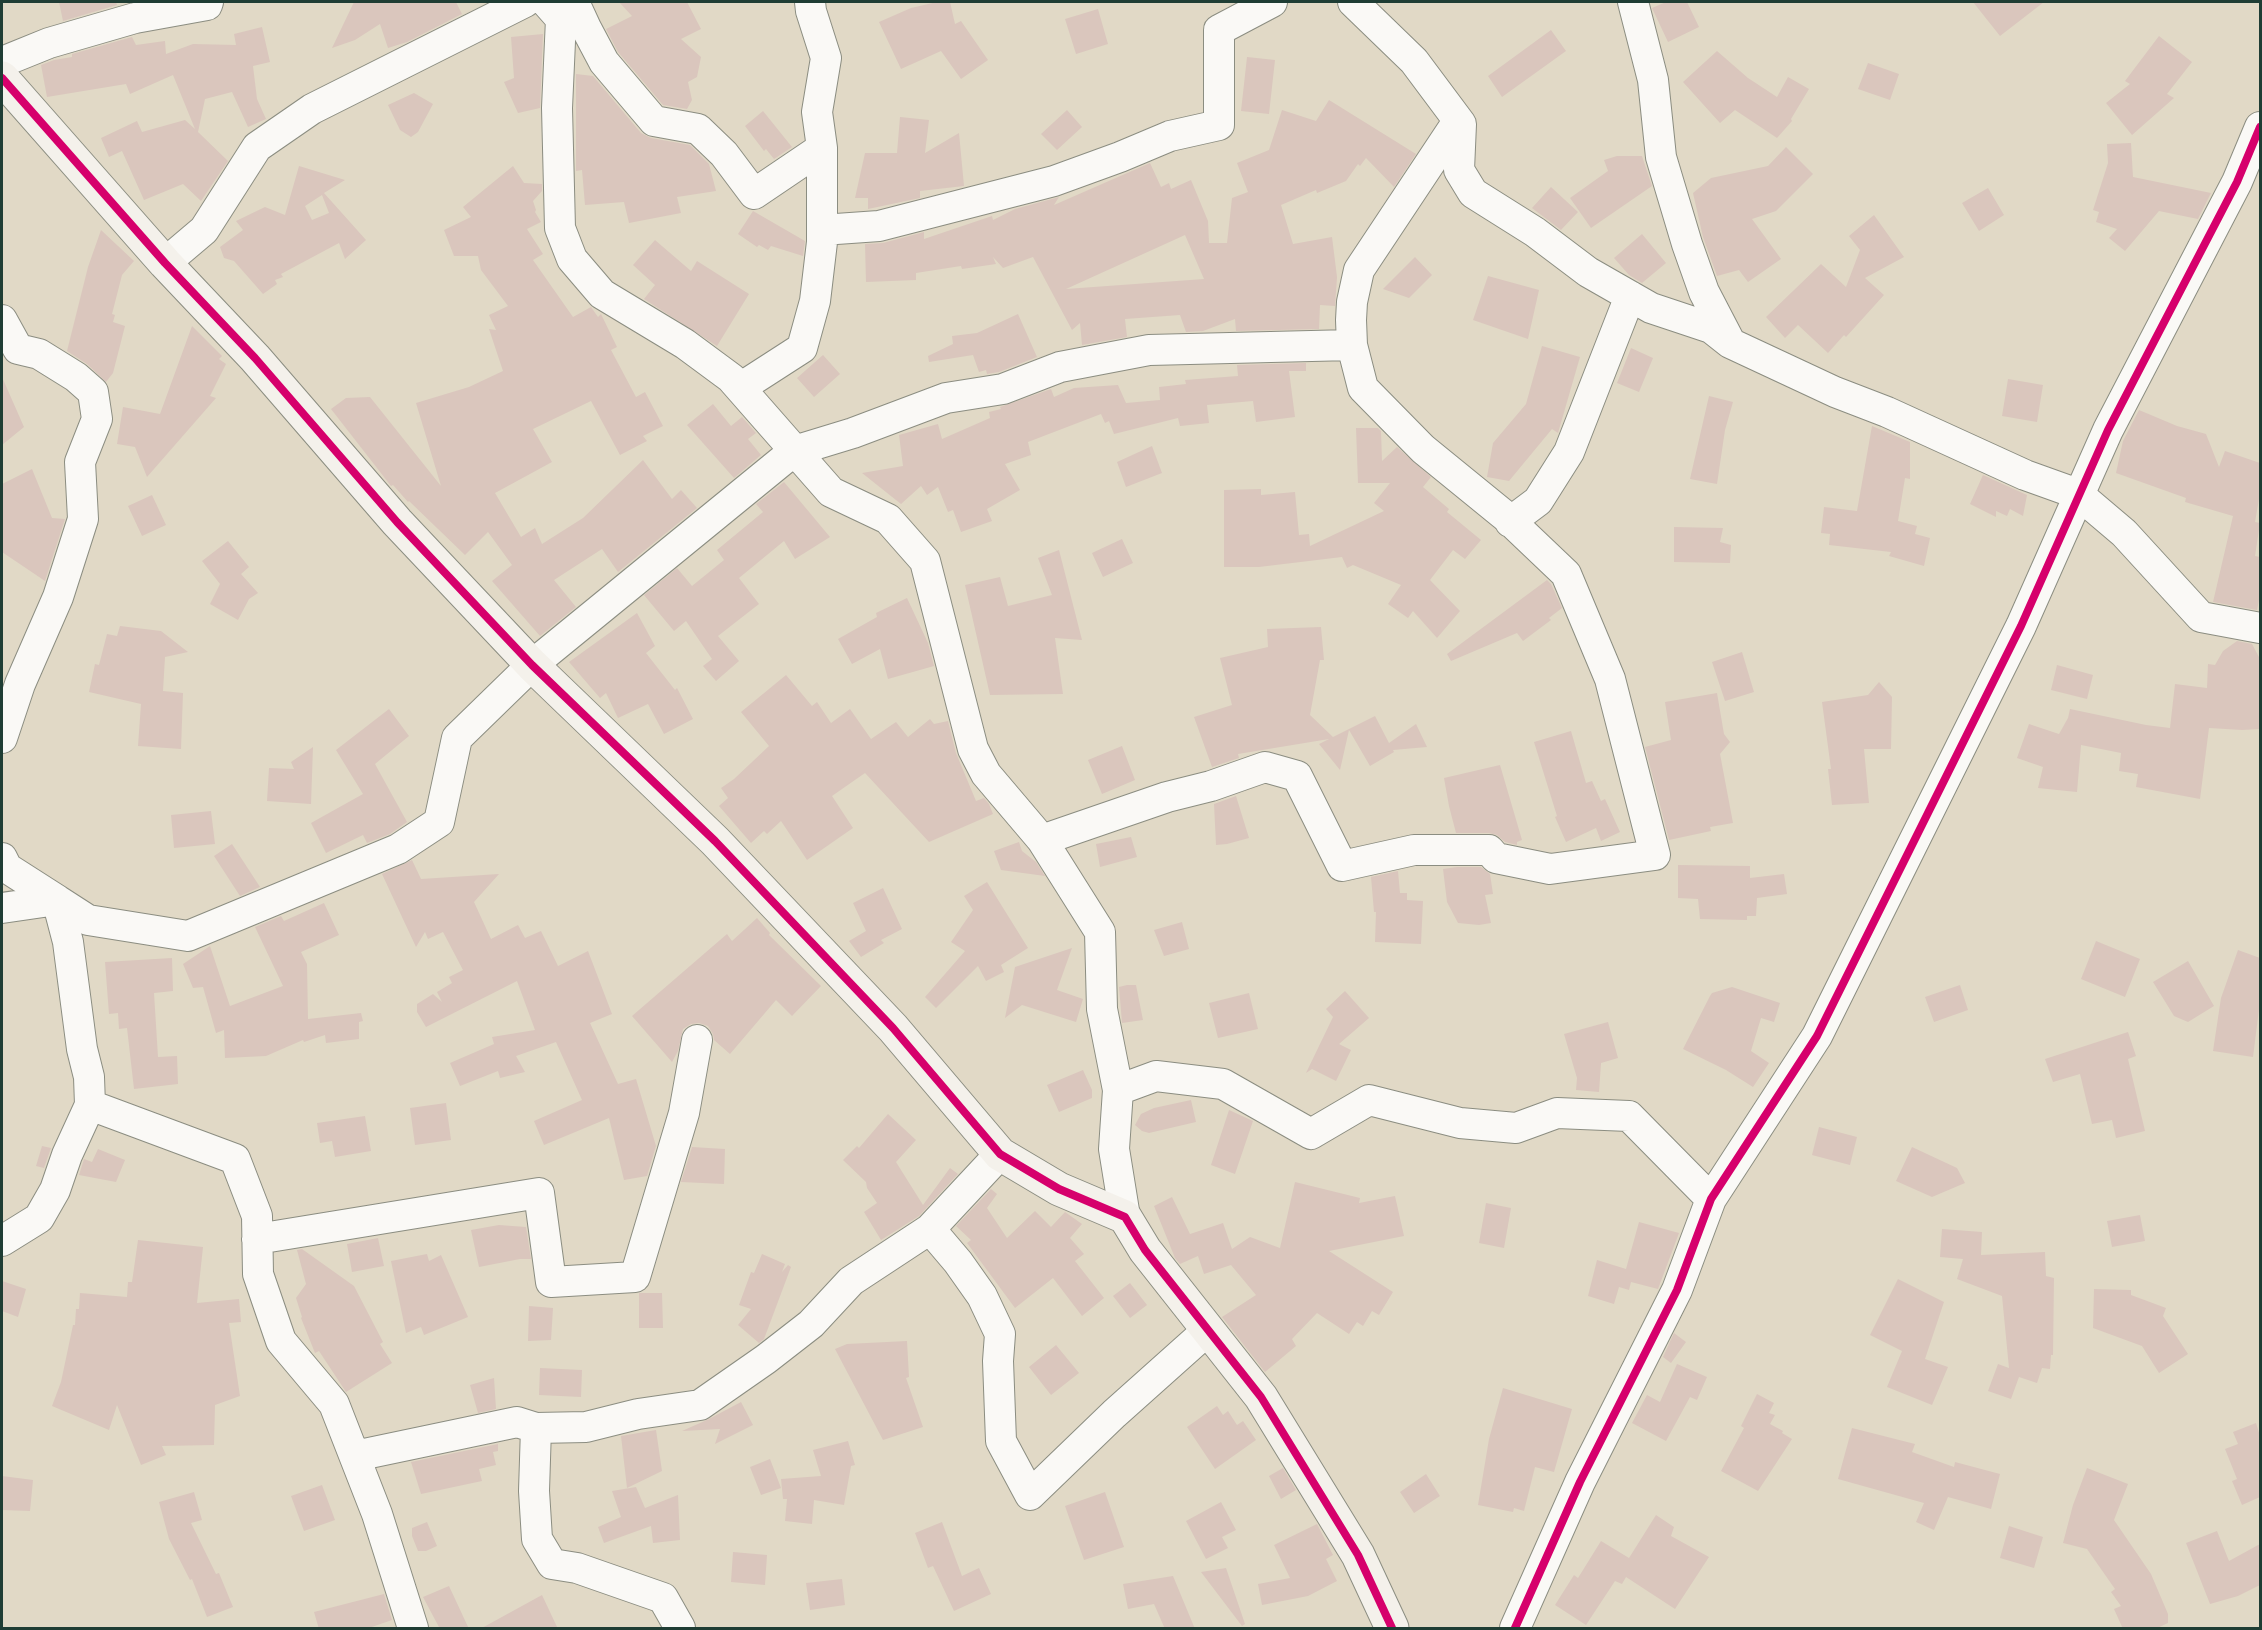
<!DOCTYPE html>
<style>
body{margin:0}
#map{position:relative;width:2262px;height:1630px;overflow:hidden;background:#e1d9c6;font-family:"Playpen Sans",sans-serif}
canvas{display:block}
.frame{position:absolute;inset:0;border:3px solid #1f3d34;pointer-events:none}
</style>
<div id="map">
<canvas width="2262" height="1630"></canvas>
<div class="frame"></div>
</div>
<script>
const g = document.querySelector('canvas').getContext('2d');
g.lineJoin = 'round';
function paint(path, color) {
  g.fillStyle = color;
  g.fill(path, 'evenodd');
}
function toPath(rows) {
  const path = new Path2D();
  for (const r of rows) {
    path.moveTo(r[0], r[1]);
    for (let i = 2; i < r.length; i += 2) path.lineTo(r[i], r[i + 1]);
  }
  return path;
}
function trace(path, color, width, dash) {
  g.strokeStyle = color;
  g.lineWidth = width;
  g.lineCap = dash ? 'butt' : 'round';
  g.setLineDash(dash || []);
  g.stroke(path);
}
paint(toPath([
 [59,2,116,2,117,5,63,21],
 [354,2,456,2,462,14,407,42,388,48,380,24,355,40,332,48],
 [619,2,687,2,701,29,681,39,701,57,697,77,688,82,692,100,687,109,663,105,618,52,606,29,632,16],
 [937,2,950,2,955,24,961,21,988,60,961,79,941,51,901,69,879,22,911,8],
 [1666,2,1687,2,1699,27,1668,42,1652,8],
 [1973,2,2044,2,2000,36],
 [1098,9,1108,44,1076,54,1065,19],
 [262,27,270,62,253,66,257,99,266,119,248,127,232,92,205,99,198,132,228,161,201,201,183,184,144,200,122,151,109,157,101,138,137,121,142,132,185,120,195,129,173,75,130,94,126,84,47,97,41,65,54,60,72,57,72,54,132,37,136,45,165,41,166,54,193,44,236,45,234,34],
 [1551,30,1566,51,1502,97,1488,76],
 [543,34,540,108,518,113,504,82,514,78,511,37],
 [2159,36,2192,62,2167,94,2174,98,2132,135,2106,103,2130,84,2125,81],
 [1717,51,1748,78,1777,97,1788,77,1809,89,1791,119,1792,121,1777,138,1735,110,1720,123,1683,82],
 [1247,57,1275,60,1269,114,1241,111],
 [1868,63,1899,74,1890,100,1858,89],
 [576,74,593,76,641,133,651,138,690,145,709,164,716,191,677,197,681,213,629,223,624,202,585,205,582,170,576,171],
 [414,93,433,104,418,132,411,137,400,130,388,105],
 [1329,100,1416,154,1394,187,1366,158,1360,166,1358,164,1346,181,1317,193,1316,190,1281,205,1293,244,1332,237,1337,277,1335,306,1320,305,1319,329,1236,331,1235,319,1203,331,1186,332,1180,315,1125,319,1127,337,1082,345,1080,323,1072,330,1033,257,1003,268,993,257,996,264,962,269,961,266,916,273,916,280,866,282,865,244,883,243,924,232,924,239,992,216,993,220,1015,209,1059,197,1054,205,1150,163,1161,187,1169,183,1171,189,1191,180,1208,221,1209,243,1227,243,1232,198,1248,192,1237,163,1269,150,1282,110,1316,121],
 [1185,235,1204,279,1066,289],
 [1067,110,1082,127,1057,150,1041,134],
 [763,111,792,147,774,159,766,149,764,151,745,126],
 [900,117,929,120,925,153,959,133,964,186,920,191,920,198,868,209,868,198,855,198,865,153,897,153],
 [2131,143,2133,177,2211,193,2198,219,2159,211,2125,251,2109,238,2117,229,2096,222,2099,212,2093,210,2108,163,2107,144],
 [1786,147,1813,174,1776,211,1752,219,1781,259,1748,282,1739,270,1717,276,1703,237,1693,193,1711,178,1768,166],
 [1617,156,1642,156,1652,186,1591,228,1570,198,1608,171,1604,160],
 [299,166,345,180,324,193,366,240,345,259,339,243,281,274,283,277,275,280,277,284,263,294,234,261,224,258,220,247,243,230,236,221,265,207,285,215],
 [322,195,329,213,312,220,305,206],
 [513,166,524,183,542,184,542,191,533,201,536,210,535,212,541,222,527,229,543,254,533,260,573,317,591,307,598,317,601,314,617,347,611,350,636,397,645,392,663,426,643,436,647,441,620,455,591,401,533,429,552,462,495,493,521,537,535,528,542,544,583,518,643,460,672,499,681,490,697,508,618,572,602,549,554,580,576,607,540,636,492,581,512,565,488,532,465,555,409,501,408,502,393,485,391,486,331,409,346,398,370,397,441,486,416,403,469,387,503,371,489,329,496,330,489,315,508,306,481,270,478,256,454,256,444,230,471,217,463,207],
 [1551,187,1578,212,1561,230,1532,208],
 [1988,188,2004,215,1979,231,1962,203],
 [753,211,805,241,803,256,771,246,768,250,759,245,757,247,738,234],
 [1874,215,1904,257,1865,278,1884,295,1846,337,1844,335,1828,353,1798,325,1785,338,1766,317,1821,264,1846,287,1860,250,1849,236],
 [101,230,134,261,122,275,112,314,115,315,113,322,125,326,113,373,106,382,87,364,67,351,88,267],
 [1642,234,1666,263,1642,283,1629,275,1614,258],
 [655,240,691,271,697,261,749,294,717,346,644,299,655,285,633,265],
 [1415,257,1432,275,1409,298,1383,289],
 [1488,276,1539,290,1528,339,1473,320],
 [1018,314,1037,357,999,372,987,374,986,370,979,372,973,355,929,362,928,356,953,344,952,336,977,333],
 [192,326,222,356,219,359,226,364,210,396,216,398,147,477,135,447,117,444,123,407,160,414],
 [1542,346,1580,357,1558,433,1552,429,1509,481,1487,477,1493,443,1526,404],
 [1631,348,1653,358,1639,392,1617,383],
 [823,355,840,374,814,397,797,378],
 [1306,363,1306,371,1289,371,1295,417,1256,422,1253,401,1207,405,1209,423,1180,426,1178,418,1114,434,1109,421,1105,423,1101,414,1028,442,1031,455,1005,464,1020,490,987,509,992,521,961,532,953,510,948,512,938,487,927,495,921,486,901,504,862,473,903,466,899,435,938,424,942,439,990,418,989,412,1001,409,1000,407,1051,389,1054,397,1074,388,1118,385,1126,403,1160,400,1159,387,1186,384,1185,380,1238,376,1237,365],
 [2,377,24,427,2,445],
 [2008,379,2043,385,2037,422,2002,416],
 [1709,396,1733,402,1725,430,1717,484,1690,479],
 [713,404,731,426,742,417,756,433,748,439,761,455,734,478,687,425],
 [2139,410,2177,426,2206,434,2219,467,2225,451,2260,463,2260,493,2255,522,2260,523,2255,556,2260,557,2260,595,2257,610,2213,602,2233,516,2185,502,2186,498,2116,473,2123,441],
 [1872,426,1910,442,1910,479,1905,478,1898,521,1917,526,1915,534,1930,538,1924,566,1889,556,1891,552,1829,545,1830,534,1821,533,1824,507,1857,511],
 [1356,428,1378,428,1381,431,1382,461,1397,447,1431,477,1423,487,1449,509,1447,512,1481,540,1465,559,1453,550,1430,580,1460,611,1437,638,1413,611,1408,618,1388,604,1401,585,1353,565,1347,568,1342,557,1259,567,1224,567,1224,490,1261,489,1261,495,1295,492,1299,535,1309,534,1310,546,1384,511,1374,503,1390,483,1358,483],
 [1152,446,1162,473,1126,487,1117,462],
 [32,469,52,518,65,519,45,581,2,552,2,484],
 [1983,475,2027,495,2023,516,2010,509,2007,516,1996,511,1996,517,1970,504],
 [784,482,830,537,795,559,784,541,739,578,759,604,718,636,739,661,716,681,703,666,712,659,686,621,674,631,644,595,677,568,692,586,724,560,717,550,763,512,756,504],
 [152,495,166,525,142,536,128,506],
 [1674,527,1723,528,1720,542,1731,545,1730,563,1674,562],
 [1122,539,1133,563,1103,577,1092,553],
 [228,541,249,567,241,574,258,593,249,599,238,620,210,604,220,584,202,561],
 [1059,550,1082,640,1055,638,1063,694,990,695,965,585,1000,577,1008,606,1052,595,1038,558],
 [1547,580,1551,584,1562,608,1549,618,1551,620,1523,641,1517,633,1451,661,1447,654],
 [907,598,928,643,934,666,888,679,880,649,852,664,838,639,877,617,876,613],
 [637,613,655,646,646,653,675,690,677,688,693,719,664,734,648,704,618,718,606,693,600,698,569,662],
 [120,626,161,631,188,652,165,657,163,691,183,693,181,749,138,746,141,704,89,692,95,664,99,665,107,634,117,636],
 [1321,627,1324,660,1320,660,1310,715,1333,737,1375,716,1389,743,1416,724,1427,747,1393,750,1394,752,1370,766,1349,730,1340,770,1319,744,1329,739,1238,754,1239,758,1212,767,1194,717,1232,705,1220,658,1268,647,1267,629],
 [2237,641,2252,644,2260,659,2260,729,2242,730,2209,728,2200,799,2136,787,2138,774,2119,771,2121,753,2081,745,2077,792,2038,788,2043,767,2017,758,2029,724,2059,734,2068,718,2070,709,2146,725,2170,728,2175,684,2207,688,2208,664,2215,665,2223,651],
 [1742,652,1754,692,1725,701,1712,662],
 [2057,665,2093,675,2087,699,2051,690],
 [786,675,812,706,817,702,831,723,850,709,871,739,896,722,908,737,930,719,934,724,948,721,956,753,976,801,984,798,989,804,993,814,929,842,865,773,832,796,853,828,807,860,781,821,767,834,764,831,751,843,719,806,728,798,721,788,734,779,769,746,741,712],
 [1879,682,1892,697,1891,749,1864,749,1869,803,1832,805,1828,769,1831,769,1822,702,1868,695],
 [1717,693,1724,734,1730,742,1720,754,1733,823,1710,827,1711,831,1669,840,1645,747,1671,740,1665,702],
 [389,709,409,736,375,764,407,822,390,834,367,843,363,835,326,853,311,823,363,794,336,750],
 [1571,731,1586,783,1592,781,1601,801,1605,799,1620,832,1601,841,1596,828,1566,842,1555,817,1557,816,1534,742],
 [1122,746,1135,780,1102,794,1088,760],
 [313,747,311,804,267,801,269,768,294,769,291,762],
 [1500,765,1522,840,1517,842,1517,845,1505,842,1497,835,1489,833,1456,833,1449,806,1444,778],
 [1236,796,1249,838,1227,844,1216,845,1214,804],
 [211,811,215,844,174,848,171,815],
 [1131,837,1137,857,1100,867,1096,844],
 [1019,842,1022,851,1036,862,1045,876,1001,870,994,851],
 [232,844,260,887,240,896,214,856],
 [412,860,421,879,499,874,474,902,491,939,518,925,525,938,541,931,558,966,588,951,612,1014,590,1023,618,1084,636,1079,656,1146,647,1176,624,1180,609,1118,544,1145,534,1121,582,1100,556,1042,516,1056,525,1072,500,1078,498,1071,460,1086,450,1063,494,1044,492,1037,535,1030,517,981,426,1027,417,1012,417,1004,433,994,442,1002,437,992,452,983,449,977,463,970,443,932,428,939,425,932,416,947,382,874],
 [1678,865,1750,866,1750,878,1784,874,1787,894,1757,898,1756,916,1747,916,1747,920,1700,919,1698,899,1678,898],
 [1457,867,1481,867,1490,874,1493,894,1485,895,1491,923,1479,925,1458,923,1447,902,1443,869],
 [1398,871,1400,893,1407,893,1407,900,1423,901,1421,944,1375,942,1376,912,1374,912,1371,877],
 [987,882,1028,948,1001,965,1004,972,986,981,978,966,936,1008,925,997,965,951,951,942,973,910,964,896],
 [883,888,902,929,881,940,884,943,861,957,849,941,866,931,853,903],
 [324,903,339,935,301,952,307,964,308,1019,361,1013,363,1021,359,1022,359,1039,326,1043,325,1035,304,1042,303,1040,266,1056,225,1058,224,1030,216,1033,203,987,193,988,183,964,210,946,230,1006,283,986,255,927,281,916,284,921],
 [757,918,770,933,769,935,821,986,792,1016,776,1000,730,1054,714,1040,713,1034,708,1026,699,1023,691,1024,683,1029,678,1051,672,1062,632,1016,727,934,732,941],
 [1182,922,1189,949,1164,956,1154,930],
 [2096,941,2140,959,2125,997,2081,979],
 [1072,948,1057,990,1083,999,1076,1022,1022,1005,1005,1018,1015,967],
 [2238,950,2260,958,2260,1001,2253,1057,2213,1051,2221,998],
 [172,958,173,991,154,993,158,1057,177,1056,178,1084,134,1089,127,1028,119,1029,118,1013,109,1014,105,962],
 [2188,961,2214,1006,2188,1022,2174,1016,2153,982],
 [1127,985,1136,985,1143,1020,1122,1023,1119,987],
 [1960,985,1968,1010,1934,1022,1925,997],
 [1732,987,1780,1003,1774,1022,1761,1018,1751,1051,1769,1063,1753,1087,1726,1070,1683,1049,1710,996,1712,993],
 [1345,991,1369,1018,1339,1044,1351,1050,1336,1081,1312,1069,1306,1073,1333,1017,1326,1009],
 [1249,993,1258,1029,1218,1038,1209,1003],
 [1608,1022,1618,1058,1601,1063,1599,1092,1576,1090,1577,1078,1564,1034],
 [2128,1032,2136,1056,2128,1059,2145,1131,2116,1138,2112,1120,2092,1124,2080,1074,2053,1082,2045,1059],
 [1083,1070,1092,1090,1092,1098,1059,1112,1047,1085],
 [1191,1100,1196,1122,1149,1133,1142,1131,1135,1125,1141,1114,1154,1108],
 [446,1103,451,1140,415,1145,410,1108],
 [1229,1110,1253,1121,1235,1174,1211,1165],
 [888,1114,916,1140,896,1162,923,1205,950,1168,958,1174,919,1216,881,1240,864,1212,877,1203,867,1188,866,1182,843,1160,857,1146,859,1148],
 [365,1116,371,1151,335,1157,332,1141,320,1143,317,1123],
 [1819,1127,1857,1137,1850,1165,1812,1155],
 [42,1146,51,1148,44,1168,36,1166],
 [692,1147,725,1149,724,1184,681,1182],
 [1912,1147,1957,1168,1965,1183,1932,1197,1896,1181],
 [98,1149,125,1160,116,1182,79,1175,84,1159,92,1162],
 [1295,1182,1360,1198,1359,1203,1395,1196,1404,1236,1329,1251,1393,1292,1379,1315,1372,1311,1363,1326,1357,1322,1349,1334,1317,1313,1292,1339,1296,1346,1265,1372,1222,1317,1256,1295,1231,1265,1204,1274,1198,1256,1180,1264,1175,1258,1154,1206,1172,1197,1190,1234,1223,1223,1232,1249,1250,1237,1280,1248],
 [991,1189,997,1194,987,1208,1007,1238,1035,1211,1051,1227,1065,1212,1082,1224,1070,1238,1084,1254,1075,1261,1104,1298,1082,1316,1053,1278,1015,1308,967,1243,971,1240,956,1226],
 [1486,1203,1511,1208,1504,1248,1479,1243],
 [2140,1215,2145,1241,2112,1247,2107,1221],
 [1639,1222,1679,1233,1658,1289,1631,1282,1629,1290,1619,1287,1614,1304,1588,1296,1597,1260,1626,1269],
 [499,1225,526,1227,531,1259,520,1259,479,1267,471,1230],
 [1942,1229,1982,1232,1981,1255,2045,1252,2046,1276,2054,1278,2053,1355,2051,1355,2050,1369,2042,1368,2037,1383,2019,1377,2011,1399,1988,1391,1998,1364,2009,1368,2002,1296,1957,1279,1963,1259,1940,1257],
 [378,1238,384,1266,352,1272,347,1244],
 [138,1240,203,1247,197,1303,239,1299,241,1322,229,1323,240,1396,215,1405,214,1445,162,1446,166,1455,141,1465,117,1405,109,1430,52,1406,61,1382,73,1325,75,1325,76,1309,79,1309,80,1293,127,1297,128,1282,132,1282],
 [302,1249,354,1286,383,1342,380,1344,392,1363,346,1392,319,1351,315,1353,301,1318,302,1317,296,1298,306,1284,297,1250],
 [427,1254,429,1261,441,1255,468,1317,424,1335,421,1327,406,1333,391,1261],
 [762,1254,785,1264,782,1272,788,1265,791,1267,764,1339,759,1343,738,1325,751,1309,739,1305,751,1272,754,1273],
 [1898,1279,1944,1302,1925,1359,1948,1367,1932,1405,1887,1387,1902,1351,1870,1335],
 [2,1281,26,1289,18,1317,2,1311],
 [1130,1283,1147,1305,1130,1318,1113,1296],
 [2094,1289,2131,1290,2131,1295,2166,1308,2163,1316,2188,1354,2159,1373,2142,1346,2093,1328],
 [639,1293,662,1293,663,1328,639,1328],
 [529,1306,553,1308,551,1340,528,1341],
 [1674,1333,1686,1342,1671,1363,1663,1357],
 [907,1341,909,1377,906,1378,923,1427,883,1440,835,1349,847,1344],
 [1056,1345,1079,1373,1051,1395,1029,1367],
 [1677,1364,1707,1377,1697,1400,1690,1397,1666,1441,1632,1423,1647,1395,1660,1402],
 [540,1368,582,1370,581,1397,539,1395],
 [494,1378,496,1409,478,1413,470,1385],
 [1503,1388,1572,1409,1554,1472,1535,1467,1524,1511,1514,1508,1513,1512,1478,1505,1489,1439],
 [1757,1394,1774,1403,1769,1413,1775,1415,1770,1424,1783,1431,1782,1433,1792,1439,1758,1491,1721,1471,1744,1428,1741,1426],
 [741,1402,753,1425,715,1444,720,1429,682,1431,709,1419],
 [1217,1406,1223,1415,1228,1411,1237,1425,1243,1421,1256,1440,1215,1469,1187,1427],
 [2256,1423,2260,1436,2260,1497,2242,1505,2232,1481,2237,1479,2225,1449,2238,1444,2233,1432],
 [1852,1428,1915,1444,1912,1452,1954,1467,1955,1462,2000,1474,1991,1509,1948,1497,1934,1530,1916,1522,1924,1503,1838,1479],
 [656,1430,662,1471,627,1488,621,1436],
 [848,1441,855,1465,851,1466,844,1505,814,1500,812,1524,785,1521,787,1499,783,1499,781,1479,821,1476,813,1450],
 [498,1444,498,1451,493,1452,496,1465,479,1469,482,1481,421,1494,411,1462],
 [770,1459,781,1488,761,1495,750,1467],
 [1283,1468,1296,1490,1281,1499,1269,1476],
 [2087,1468,2128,1484,2114,1520,2151,1574,2168,1614,2168,1623,2155,1629,2123,1629,2114,1609,2121,1606,2111,1592,2115,1589,2087,1549,2063,1543,2073,1505],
 [1426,1474,1440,1496,1414,1513,1400,1492],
 [2,1476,33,1480,30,1511,2,1510],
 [322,1485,335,1520,304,1531,291,1496],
 [636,1487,645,1508,678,1495,680,1540,653,1543,651,1526,604,1543,598,1527,621,1517,612,1491],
 [194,1492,202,1520,191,1523,216,1574,219,1573,233,1607,207,1617,192,1579,190,1580,169,1539,159,1502],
 [1105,1492,1124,1547,1084,1560,1065,1506],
 [1221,1502,1236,1530,1222,1537,1228,1548,1206,1559,1186,1521],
 [1656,1515,1674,1527,1671,1536,1709,1557,1675,1609,1626,1577,1622,1584,1615,1581,1586,1625,1555,1605,1574,1575,1578,1578,1601,1541,1629,1558],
 [427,1522,437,1546,426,1551,418,1551,412,1536,412,1528],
 [942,1522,962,1576,979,1568,991,1594,954,1611,933,1566,928,1568,915,1533],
 [1317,1524,1333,1555,1326,1559,1337,1581,1308,1596,1262,1605,1258,1584,1290,1578,1274,1545],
 [2009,1526,2043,1537,2034,1568,2000,1558],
 [2217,1531,2229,1561,2260,1544,2260,1585,2238,1596,2210,1604,2186,1543],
 [733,1552,767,1555,765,1585,731,1582],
 [1226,1568,1245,1624,1242,1626,1201,1572],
 [1173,1576,1195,1629,1165,1629,1154,1604,1128,1609,1123,1584],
 [842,1579,845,1605,810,1610,806,1583],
 [449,1586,469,1629,440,1629,423,1597],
 [384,1594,392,1620,366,1629,319,1629,314,1612],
 [542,1595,558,1629,480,1629]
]), '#dac6bd');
const street = toPath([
 [546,2,561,19,557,108,560,228,572,259,602,294,685,344,731,378,831,492,888,519,925,561,973,749,986,774,1042,840,1100,932,1102,1009,1118,1090,1114,1149,1125,1217],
 [574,2,586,28,604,62,654,121,698,129,724,154,754,194,822,148],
 [1353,2,1414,61,1461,124,1459,170,1473,193,1535,232,1588,272,1651,308,1711,328,1730,343,1835,392,1887,412,2025,475,2078,494,2124,533,2201,617,2260,628],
 [1633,2,1653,80,1661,157,1687,244,1704,292,1730,342],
 [2,62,49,43,135,18,207,5,208,2],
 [822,230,879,226,1054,181,1120,157,1170,136,1219,125,1219,30,1272,2],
 [165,263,204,230,257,147,312,109,525,2],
 [2,320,18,349,39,354,76,377,93,392,97,419,80,462,83,519,58,597,20,684,2,738],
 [740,388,802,348,815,301,822,242,822,148,817,112,826,58,811,11,810,2],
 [1510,522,1538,501,1569,452,1630,296],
 [1042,840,1167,797,1211,786,1265,767,1297,776,1342,866,1414,850,1489,850,1496,858,1550,869,1655,855,1610,679,1566,574,1504,515,1423,449,1363,388,1352,345,1351,320,1352,302,1359,270,1458,121],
 [2,858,7,868,57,900,68,942,82,1049,89,1077,90,1105,67,1155,55,1190,39,1218,2,1241],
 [2,908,57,900,88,920,188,936,398,849,439,822,457,738,532,665,794,451,853,433,946,398,1003,389,1060,367,1149,350,1352,345],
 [1118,1090,1156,1076,1223,1084,1311,1134,1369,1100,1460,1123,1516,1128,1557,1113,1629,1116,1711,1199],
 [90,1105,235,1159,257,1216,258,1274,281,1341,334,1404,377,1514,413,1628],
 [930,1229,958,1262,982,1296,1000,1334,998,1361,1001,1441,1030,1495,1114,1414,1208,1330],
 [257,1239,539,1193,551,1282,635,1277,684,1113,697,1040],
 [536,1428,534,1491,537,1539,552,1564,577,1568,663,1598,680,1628],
 [355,1456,517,1422,536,1428,586,1427,638,1414,700,1405,766,1359,811,1324,851,1281,930,1229,1000,1154],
 [1515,1628,1580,1482,1677,1290,1711,1199,1817,1036,2021,626,2108,430,2237,182,2260,127]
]);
const secondary = toPath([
 [2,78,165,263,255,358,397,522,532,665,715,841,893,1028,1000,1154,1059,1189,1125,1217,1145,1250,1261,1397,1358,1555,1392,1628]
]);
trace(street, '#8b8d81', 32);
trace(secondary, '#8b8d81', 35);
trace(street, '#faf9f6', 30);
trace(secondary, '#f4f1eb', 33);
trace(toPath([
 [2,78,165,263,255,358,397,522,532,665,715,841,893,1028,1000,1154,1059,1189,1125,1217,1145,1250,1261,1397,1358,1555,1392,1628],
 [1515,1628,1580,1482,1677,1290,1711,1199,1817,1036,2021,626,2108,430,2237,182,2260,127]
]), '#d6006c', 8);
</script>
